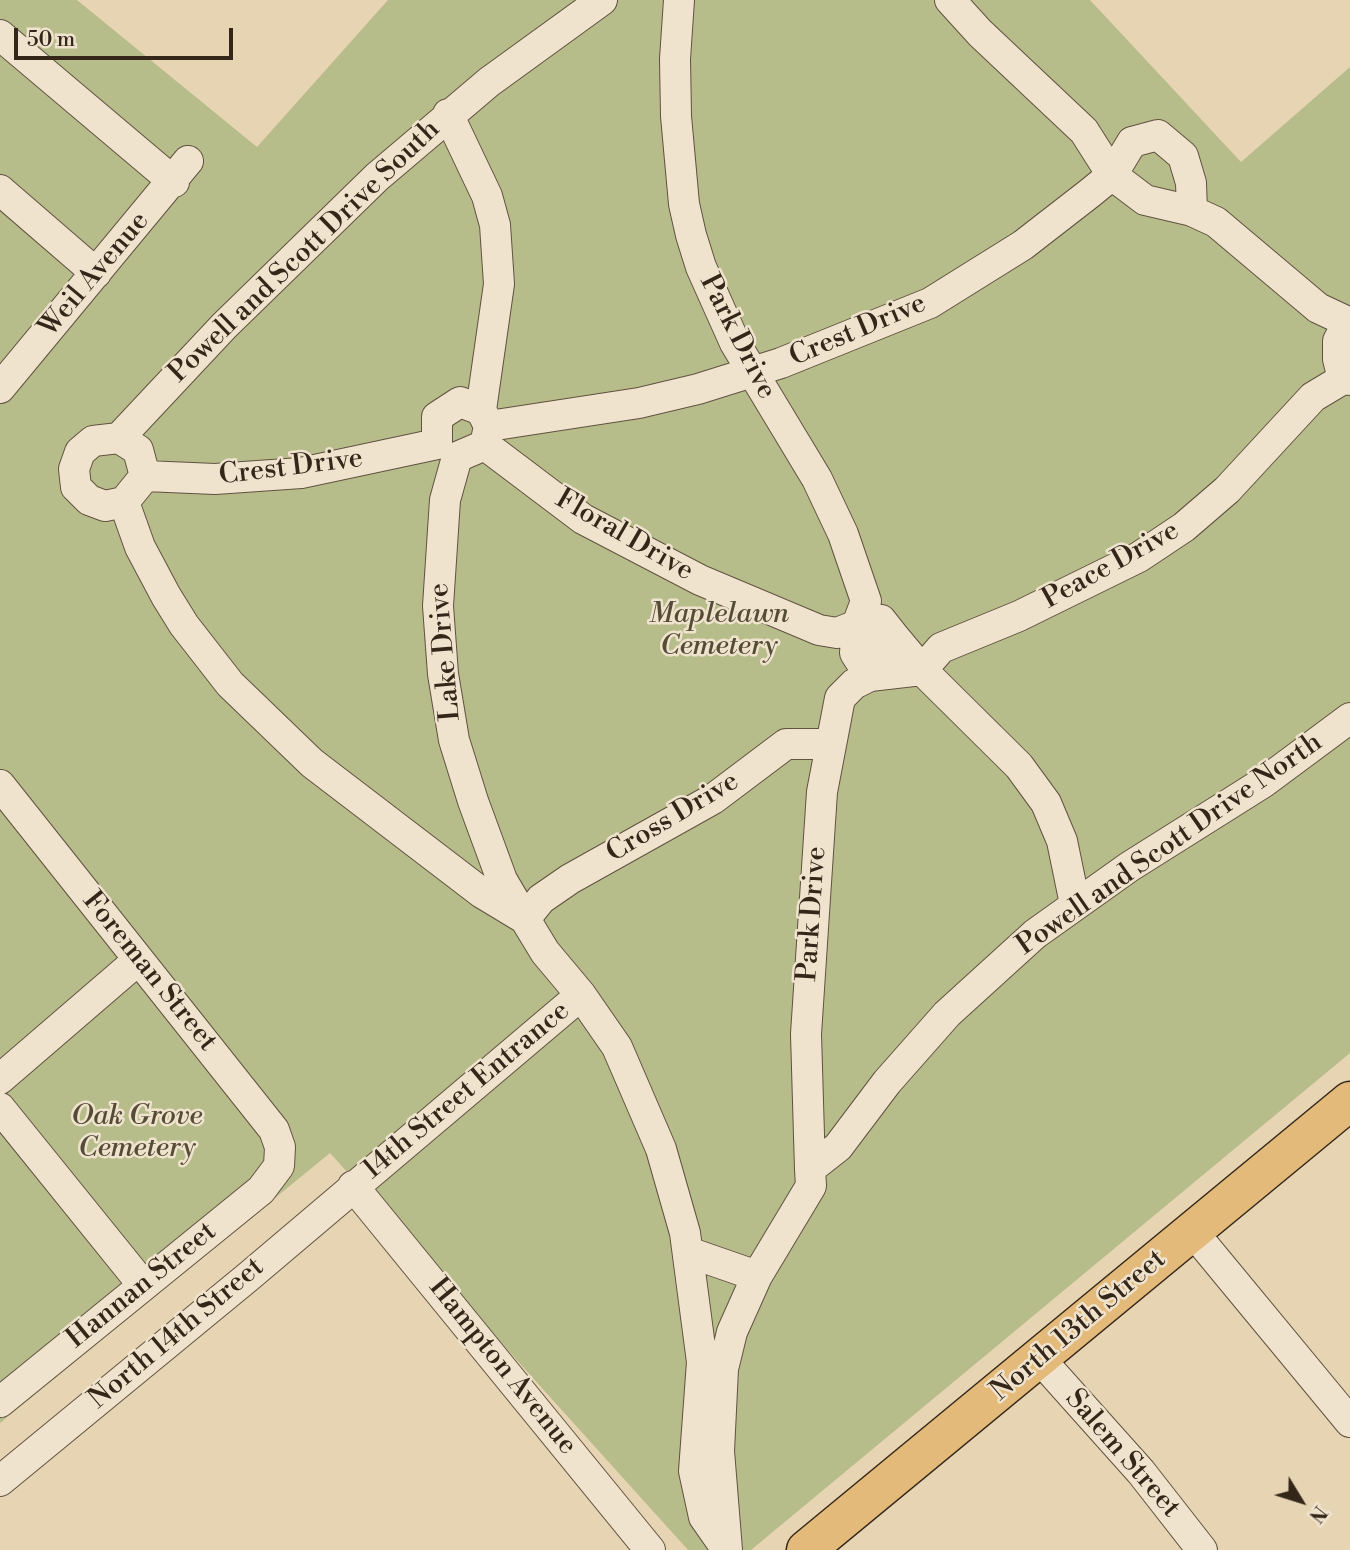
<!DOCTYPE html>
<style>
body{margin:0}
#map{position:relative;width:1350px;height:1550px;overflow:hidden;background:#e7d4b3;font-family:"Libre Bodoni",serif}
canvas{display:block}
.north{position:absolute;left:1266px;top:1466px;width:70px;height:70px;-webkit-text-stroke:5px #efe3ce;paint-order:stroke;rotate:128deg;font-size:19px;font-weight:700;line-height:28px;text-align:center;color:#342719}
.north::after{content:'';display:block;margin:auto;width:24px;height:32px;background:#342719;clip-path:polygon(50% 0,100% 100%,50% 72%,0 100%)}
.scale{position:absolute;left:14px;top:28px;width:219px;height:32px;box-sizing:border-box;border:4px solid #342719;border-top:0;padding-left:9px;font-size:21px;line-height:24px;white-space:nowrap;color:#342719;-webkit-text-stroke:5px #efe3ce;paint-order:stroke}
</style>
<div id="map">
<canvas width="1350" height="1550"></canvas>
<div class="north">N</div>
<div class="scale">50 m</div>
</div>
<script>
const g = document.querySelector('canvas').getContext('2d');
g.lineJoin = 'round';
function paint(path, color) {
  g.fillStyle = color;
  g.fill(path, 'evenodd');
}
function toPath(rows) {
  const path = new Path2D();
  for (const r of rows) {
    path.moveTo(r[0], r[1]);
    for (let i = 2; i < r.length; i += 2) path.lineTo(r[i], r[i + 1]);
  }
  return path;
}
function trace(path, color, width, dash) {
  g.strokeStyle = color;
  g.lineWidth = width;
  g.lineCap = dash ? 'butt' : 'round';
  g.setLineDash(dash || []);
  g.stroke(path);
}
function label(font, color, halo, rows, align = 'center') {
  g.font = font + ' "Libre Bodoni",serif';
  g.lineWidth = 5;
  g.setLineDash([]);
  g.textBaseline = 'middle';
  g.strokeStyle = halo;
  g.fillStyle = color;
  for (const [text, x, y, turn = 0] of rows) {
    g.save();
    g.translate(x, y);
    g.rotate((+turn || 0) * Math.PI / 180);
    g.textAlign = isNaN(turn) ? turn : align;
    if (halo) g.strokeText(text, 0, 0);
    g.fillText(text, 0, 0);
    g.restore();
  }
}
paint(toPath([
 [0,0,77,0,257,147,388,0,1090,0,1241,162,1350,67,1350,1053,751,1550,688,1550,330,1153,0,1423]
]), '#b7bc8b');
const minor = toPath([
 [679,0,675,59,676,116,684,204,691,235,701,267,735,343,817,479,843,534,866,601,857,625,855,653,870,676],
 [950,0,980,33,1084,131,1112,175,1145,200,1192,211,1216,222,1318,308,1350,323],
 [0,35,174,182],
 [448,114,487,196,495,225,499,284,481,410,489,426,485,445,457,457,445,500,438,606,443,674,454,740,473,801,502,880,525,919,541,899,570,879,713,799,786,744,831,744],
 [0,190,96,273],
 [1343,379,1338,359,1338,341,1347,324],
 [0,388,188,161],
 [489,426,639,403,698,389,781,363,930,303,1023,245,1090,193,1112,175,1132,142,1158,135,1183,156,1191,183,1192,211],
 [119,438,224,326,377,177,489,82,602,0],
 [437,444,437,417,460,402,481,410],
 [485,445,583,519,700,580,819,630,837,633,857,625,892,634,922,670,1019,766,1046,803,1062,841,1075,904],
 [145,476,138,450,119,438,93,441,80,452,74,469,76,487,89,500,105,506,124,502,145,476,215,479,301,473,437,444],
 [124,502,140,547,166,596,184,625,230,684,312,763,482,893,525,919,545,952,581,995,617,1047,661,1149,685,1233,702,1362,694,1471,704,1517,725,1547],
 [870,676,922,670,941,648,1019,616,1139,557,1184,527,1227,490,1313,397,1343,379,1350,380],
 [0,785,274,1130,280,1147,279,1166,261,1190,0,1402],
 [0,1079,137,961],
 [0,1108,143,1285],
 [810,1169,806,1034,822,792,840,698,854,684,870,676,892,634,881,620],
 [353,1186,650,1550],
 [1193,1232,1350,1422],
 [688,1252,757,1276],
 [1040,1359,1141,1472,1202,1550],
 [0,1481,248,1277,581,995],
 [727,1550,719,1451,723,1369,732,1332,757,1276,811,1186,810,1169,838,1147,887,1082,947,1014,1035,934,1129,867,1264,782,1350,718]
]);
const major = toPath([
 [806,1550,1350,1101]
]);
trace(minor, '#615240', 32);
trace(major, '#342719', 41);
trace(minor, '#efe3ce', 30);
trace(major, '#e4ba7a', 38);
label('28px', '#342719', '#efe3ce', [
 ["Powell and Scott Drive South",305,252,-44],
 ["Weil Avenue",95,275,-50],
 ["Crest Drive",858,331,-23],
 ["Park Drive",737,337,63],
 ["Crest Drive",291,468,-7],
 ["Floral Drive",624,536,30],
 ["Peace Drive",1111,566,-29],
 ["Lake Drive",446,652,-95],
 ["Cross Drive",673,818,-31],
 ["Powell and Scott Drive North",1170,845,-35],
 ["Park Drive",813,914,-86],
 ["Foreman Street",149,972,51],
 ["14th Street Entrance",467,1091,-40],
 ["Hannan Street",142,1286,-39],
 ["North 13th Street",1079,1326,-40],
 ["North 14th Street",177,1334,-40],
 ["Hampton Avenue",502,1367,51],
 ["Salem Street",1122,1454,49]
]);
label('italic 28px', '#554c36', '#efe3ce', [
 ["Maplelawn",719,615],
 ["Cemetery",719,647],
 ["Oak Grove",137,1117],
 ["Cemetery",137,1149]
]);
</script>
